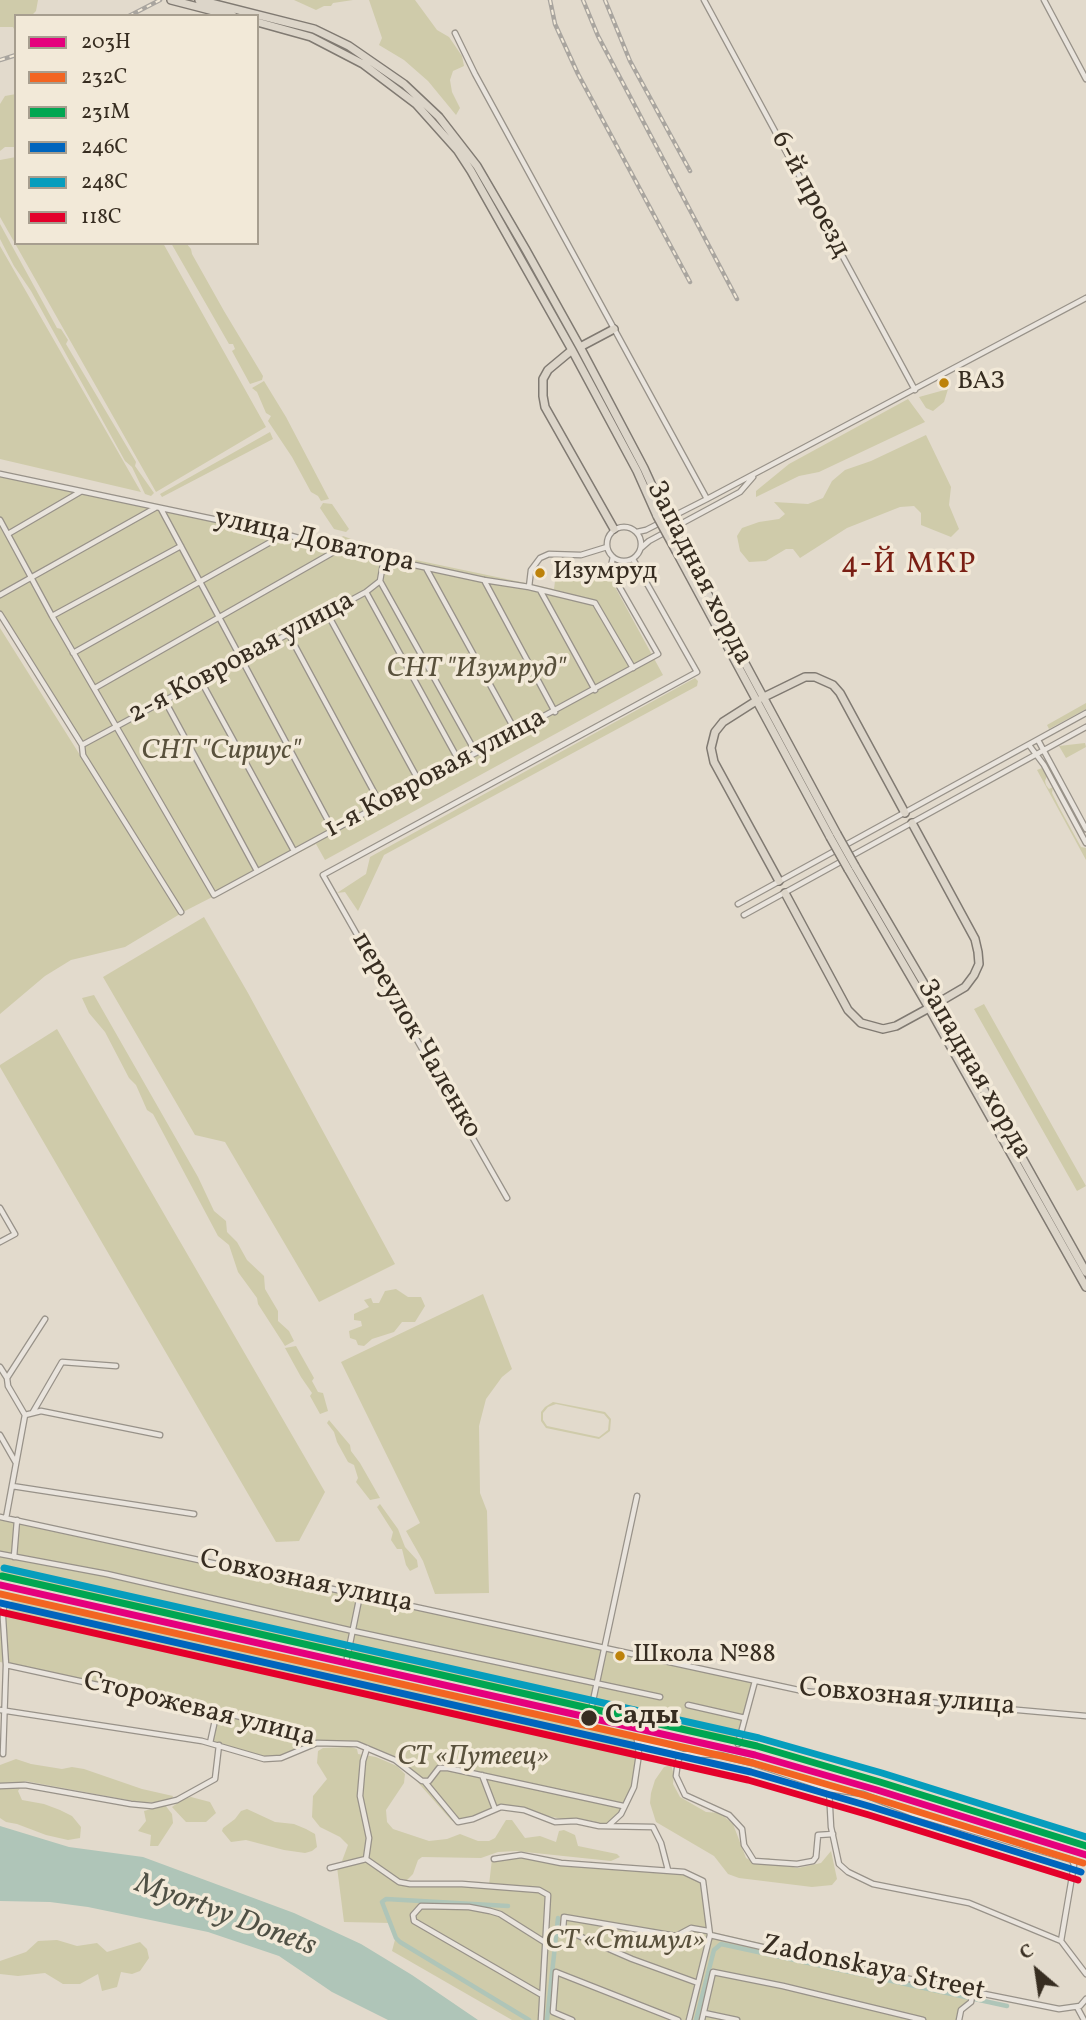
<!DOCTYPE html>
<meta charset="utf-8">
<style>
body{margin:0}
#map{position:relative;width:1086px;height:2020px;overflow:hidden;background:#e2dacc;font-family:Vollkorn,serif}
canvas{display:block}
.legend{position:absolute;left:14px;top:14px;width:245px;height:231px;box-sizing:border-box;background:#f2e9d8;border:2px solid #a79e8f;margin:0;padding:9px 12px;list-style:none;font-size:21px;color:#372d21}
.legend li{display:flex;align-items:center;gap:14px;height:35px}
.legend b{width:35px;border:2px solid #a79e8f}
.north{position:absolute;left:1002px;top:1936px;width:70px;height:70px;-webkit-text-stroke:5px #f2e9d8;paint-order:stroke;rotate:331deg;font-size:19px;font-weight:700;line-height:28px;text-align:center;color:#372d21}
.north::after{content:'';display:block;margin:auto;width:24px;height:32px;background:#372d21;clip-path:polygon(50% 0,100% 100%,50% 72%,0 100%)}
</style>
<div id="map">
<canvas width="1086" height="2020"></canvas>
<ul class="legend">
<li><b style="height:9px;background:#e5007d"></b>203Н</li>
<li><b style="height:9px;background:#f26522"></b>232C</li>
<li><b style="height:9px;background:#00a651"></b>231М</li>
<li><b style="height:9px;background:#0065bd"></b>246С</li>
<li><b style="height:9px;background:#069dbd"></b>248С</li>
<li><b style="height:9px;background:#e4002b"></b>118С</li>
</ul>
<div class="north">С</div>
</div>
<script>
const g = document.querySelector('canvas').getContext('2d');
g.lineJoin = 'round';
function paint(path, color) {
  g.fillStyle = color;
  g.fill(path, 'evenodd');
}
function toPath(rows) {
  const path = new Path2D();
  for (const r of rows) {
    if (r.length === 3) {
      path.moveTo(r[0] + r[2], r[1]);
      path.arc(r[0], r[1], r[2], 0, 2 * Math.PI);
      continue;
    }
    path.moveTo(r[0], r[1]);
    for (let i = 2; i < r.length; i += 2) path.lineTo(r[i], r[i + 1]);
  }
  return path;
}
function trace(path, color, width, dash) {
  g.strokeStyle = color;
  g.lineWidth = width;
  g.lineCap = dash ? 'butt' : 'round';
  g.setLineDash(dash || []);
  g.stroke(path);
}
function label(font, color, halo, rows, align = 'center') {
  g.font = font + ' Vollkorn,serif';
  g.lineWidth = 7;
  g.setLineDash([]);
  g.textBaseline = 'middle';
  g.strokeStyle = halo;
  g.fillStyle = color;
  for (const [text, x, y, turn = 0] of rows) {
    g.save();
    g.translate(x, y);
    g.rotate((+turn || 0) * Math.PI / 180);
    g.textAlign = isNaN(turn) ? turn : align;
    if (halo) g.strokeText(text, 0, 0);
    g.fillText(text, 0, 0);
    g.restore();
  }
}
paint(toPath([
 [0,0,38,0,36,11,31,16,16,16,16,33,13,27,0,27],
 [294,0,353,0,333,3,331,6,324,6,316,10],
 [369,0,415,0,437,30,449,37,462,56,464,66,453,71,450,80,452,92,460,108,456,115,428,81,404,60,379,45,382,38],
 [16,94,16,147,5,147,0,151,0,104,5,96],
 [16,157,16,243,163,243,266,427,156,492,0,217,0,160],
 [0,224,57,328,61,329,68,340,66,344,136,462,135,466,154,493,151,496,145,494,132,467,125,461,31,291,14,266,0,239],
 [171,243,186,243,191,249,192,254,224,311,263,376,262,380,250,384,232,351,235,349,233,344,229,344],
 [0,246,141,492,0,459],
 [264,381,286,417,329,499,321,501,318,496,311,492,292,457,268,421,271,416,266,413,257,392,252,388],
 [948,389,944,402,933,411,926,408,919,397],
 [908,399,925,422,819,472,799,476,756,497,756,491,789,464],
 [270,432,273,439,162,497,160,494],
 [926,435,951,487,949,505,959,529,951,537,921,525,921,513,914,506,900,507,847,528,800,558,793,549,786,549,766,561,749,562,740,551,737,536,742,528,759,522,779,519,785,514,774,502,808,504,823,498,832,481,845,470,871,461],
 [0,475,342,544,340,539,343,536,351,539,352,545,349,546,554,589,557,565,608,574,663,675,325,860,316,844,183,912,0,618],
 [323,503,332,504,349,529,346,532,334,529,320,508],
 [0,628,180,914,125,947,71,960,45,976,0,1014],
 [695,678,698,681,697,686,384,855,358,911,345,892,337,893,366,874,370,857],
 [1086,703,1086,709,1049,729,1047,725],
 [1085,743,1086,747,1066,758,1059,746],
 [1042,768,1047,776,1045,781,1046,785,1049,789,1053,787,1052,793,1059,807,1081,847,1086,848,1086,860,1037,770],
 [204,917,248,993,395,1264,319,1302,225,1142,195,1135,103,977],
 [94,995,198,1177,214,1211,226,1221,227,1232,237,1242,247,1260,264,1276,265,1289,278,1311,278,1321,289,1331,294,1341,285,1346,258,1304,257,1298,238,1272,229,1245,218,1236,153,1114,147,1110,136,1085,129,1078,105,1032,89,1013,82,998],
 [984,1004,1086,1186,1077,1191,974,1009],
 [57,1029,325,1492,299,1541,276,1542,0,1067,0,1065],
 [396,1289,408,1297,421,1297,425,1306,415,1322,402,1322,394,1332,372,1339,364,1346,358,1345,356,1340,350,1338,349,1331,362,1326,361,1321,354,1320,354,1314,369,1307,364,1300,371,1298,373,1303,379,1303,385,1291],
 [483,1294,512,1369,502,1377,486,1399,479,1426,480,1493,487,1511,489,1593,435,1594,423,1561,406,1531,420,1523,341,1362],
 [296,1346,314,1378,312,1381,318,1392,323,1393,328,1411,320,1414,310,1396,312,1393,301,1377,285,1348],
 [553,1402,605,1412,611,1419,610,1431,599,1439,546,1428,541,1421,541,1412,545,1407],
 [556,1404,604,1414,609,1420,608,1430,599,1437,547,1426,543,1420,543,1413,548,1407],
 [329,1420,350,1445,351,1451,360,1463,380,1498,370,1500,356,1482,358,1478,354,1465,348,1462,337,1442,334,1432,327,1423],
 [380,1504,398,1529,405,1547,417,1560,418,1567,410,1571,406,1565,402,1549,397,1549,391,1540,393,1532,377,1507],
 [0,1520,754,1683,740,1740,0,1575],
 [12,1599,643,1739,635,1787,627,1805,605,1825,591,1821,567,1820,504,1807,470,1822,458,1824,451,1820,408,1771,397,1763,363,1749,336,1742,316,1743,274,1760,211,1744,217,1710,9,1668,6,1663,0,1662,0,1610,8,1611],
 [351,1747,357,1749,358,1754,376,1757,397,1766,405,1774,404,1783,386,1810,387,1822,393,1829,429,1841,447,1839,460,1834,478,1841,489,1841,495,1838,506,1820,512,1820,525,1838,540,1836,556,1842,559,1831,564,1830,575,1835,578,1846,617,1854,620,1857,611,1861,516,1851,498,1852,481,1858,422,1857,418,1860,413,1874,406,1881,400,1878,405,1882,489,1885,492,1859,520,1855,589,1865,672,1870,696,1877,703,1883,712,1932,974,1991,973,2001,964,2006,961,2020,512,2020,392,1951,396,1936,391,1923,344,1922,337,1867,370,1860,364,1857,350,1862,342,1861,348,1845,340,1837,320,1827,312,1817,313,1796,327,1779,317,1763,318,1751,323,1748],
 [16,1759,31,1764,62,1769,72,1767,84,1769,142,1789,173,1796,171,1801,144,1803,25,1781,18,1791,22,1800,44,1804,60,1810,72,1816,81,1827,80,1838,68,1840,46,1835,17,1824,6,1822,0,1818,0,1765],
 [671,1765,674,1775,673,1784,680,1797,706,1812,720,1813,733,1824,746,1858,750,1860,769,1858,777,1864,798,1868,821,1863,831,1851,837,1879,832,1885,812,1887,739,1878,728,1874,714,1856,656,1822,650,1803,651,1793,655,1780,664,1767],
 [191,1797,210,1802,216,1813,206,1822,186,1822,172,1807,183,1799],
 [165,1805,172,1814,173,1823,158,1846,150,1846,151,1835,138,1831,146,1821,144,1811],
 [247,1809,275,1822,294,1824,306,1829,315,1834,317,1847,312,1851,305,1853,284,1850,246,1840,231,1842,222,1831,223,1828,235,1819,241,1811],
 [57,1940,77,1946,97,1943,107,1952,140,1942,147,1949,149,1958,140,1971,132,1974,121,1972,117,1987,102,1991,98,1974,80,1984,63,1984,45,1973,18,1976,0,1974,0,1961,26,1952,38,1941]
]), '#cfcbaa');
paint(toPath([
 [0,1826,69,1847,143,1857,294,1913,361,1944,412,1975,478,2020,388,2020,332,1992,279,1956,208,1932,88,1907,50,1902,0,1901]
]), '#afc5b8');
trace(toPath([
 [508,1906,386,1899,382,1902,396,1938,400,1942,529,2020],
 [547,2020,558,1918],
 [696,2020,714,1950,721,1944,1007,2006]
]), '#afc5b8', 4.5);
const minor = toPath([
 [704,0,915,390],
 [1044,0,1086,79],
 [455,33,475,74,707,499],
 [0,474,284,534,340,549,484,580,529,587,595,603,633,668],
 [161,509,333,830],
 [0,520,52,616,214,895,658,654,615,579,611,566,613,557],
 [624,544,17],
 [637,532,646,530,707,499,1086,298],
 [8,534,80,492],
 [641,548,649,541,740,492,753,477],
 [426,568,516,732],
 [484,580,555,712],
 [380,581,476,753],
 [529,587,531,570,540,558,549,554,581,555,607,547],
 [540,590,595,690],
 [366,592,459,761],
 [0,595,155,508],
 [327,613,420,783],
 [0,614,82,745,83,755,181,912],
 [52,616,181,546],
 [288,633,381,805],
 [73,653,283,535],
 [201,681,294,851],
 [95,688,339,549],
 [165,701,257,871],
 [1038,740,1086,829],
 [82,745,366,592,380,581,384,558],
 [1029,745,1044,765,1086,843],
 [738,904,1086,713],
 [744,915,1086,727],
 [507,1198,323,875,697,672,633,559],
 [0,1208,15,1234,0,1242],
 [0,1367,7,1378],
 [33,1412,62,1362,116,1366],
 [25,1415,41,1411,160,1435],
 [25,1415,8,1386,7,1378,45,1319],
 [0,1435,16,1463],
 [12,1486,194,1514],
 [0,1517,803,1691,1086,1716],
 [6,1518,25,1415],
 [0,1554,107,1574,353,1631,660,1697],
 [14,1557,17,1520],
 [0,1605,4,1606,3,1618,6,1665,3,1754],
 [347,1658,360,1595],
 [6,1665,217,1711,297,1731,304,1735,309,1745],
 [688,1705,745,1718],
 [0,1710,202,1741,264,1759,281,1758,317,1743,357,1744,395,1760,422,1781,429,1781,439,1768,448,1768,623,1806],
 [591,1710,637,1496],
 [210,1743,217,1711],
 [738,1744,755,1681],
 [367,1748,363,1761,360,1796,369,1838,366,1859,399,1882,410,1884,462,1884,539,1890,548,1895,541,2020],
 [682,1754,678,1761,676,1776,685,1795,729,1815,742,1829,744,1845,754,1861,797,1864,813,1861,816,1857,818,1835,833,1834],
 [482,1775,495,1809],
 [425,1782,458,1822,473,1819,501,1807,524,1810,555,1822,576,1821,599,1826,653,1827,661,1843,668,1870],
 [0,1786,25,1785,131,1804,152,1806,177,1800,215,1779,219,1745],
 [829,1789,831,1827,839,1864,848,1872,873,1884,969,1903,1061,1941,1086,1974],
 [608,1826,621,1814,634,1787,639,1754,637,1740,682,1754,720,1755,752,1763,829,1789,863,1794,911,1813,1072,1860,1074,1865,1061,1941],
 [494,1859,521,1855,561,1863,684,1872,703,1881,710,1935,689,2020],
 [330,1868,366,1859],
 [710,1935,840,1965,1059,2009,1080,2006,1086,1999],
 [698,1983,632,1959,563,1929,564,1917,676,1936,691,1928,708,1931],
 [542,1995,414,1921,413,1915,421,1906,469,1907,490,1911,500,1914,546,1943],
 [1077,2007,1084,2020],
 [704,2013,737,2020],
 [572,2020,553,2012,556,1972,678,2020],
 [702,2020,713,1972,783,1986,923,2020],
 [959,2020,961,2010,971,2002,973,1991]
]);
const highway = toPath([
 [171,0,233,16],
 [199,0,314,29,349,46,404,84,439,117,477,166,526,250,580,347,644,468,664,512],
 [257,22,311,37,363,64,416,104,458,151,471,171,572,350,637,471,657,516],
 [580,347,614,329],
 [572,350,548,370,543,379,543,396,545,407,614,529],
 [683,548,837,834],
 [676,551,830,837],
 [762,698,805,677,815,677,833,685,840,693,905,813],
 [756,701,723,722,715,732,711,748,714,762,779,881],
 [912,823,975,939,978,952,979,964,974,975,965,987,936,1004],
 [855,866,936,1004,1086,1272],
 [848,869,929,1008,1086,1287],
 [785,893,848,1010,861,1023,883,1029,896,1026,929,1008]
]);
trace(minor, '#989289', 7);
trace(highway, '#807a72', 10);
trace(minor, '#e9e4dd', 4.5);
trace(highway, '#dcd5c9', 7);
const rail = toPath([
 [550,0,555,24,578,74,690,282],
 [583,0,598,36,737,299],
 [605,0,630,61,690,171],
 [129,16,160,0],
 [0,60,16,55]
]);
trace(rail, '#a9a59f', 4.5);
trace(rail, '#f2e9d8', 2, [5]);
const highwayBridge = toPath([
 [664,512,683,548],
 [657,516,676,551],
 [837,834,855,866],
 [830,837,848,869]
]);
trace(highwayBridge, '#807a72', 10, []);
trace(highwayBridge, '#dcd5c9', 7);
trace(toPath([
 [0,1585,755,1755,877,1790,1086,1855]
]), '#e5007d', 7);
trace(toPath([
 [0,1594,753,1763,874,1798,1083,1863]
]), '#f26522', 7);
trace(toPath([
 [2,1576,757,1746,880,1782,1086,1846]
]), '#00a651', 7);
trace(toPath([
 [0,1603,751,1772,872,1807,1081,1872]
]), '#0065bd', 7);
trace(toPath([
 [4,1568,759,1738,882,1773,1086,1837]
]), '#069dbd', 7);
trace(toPath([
 [0,1612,748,1780,869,1815,1078,1880]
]), '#e4002b', 7);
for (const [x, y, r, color] of [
 [944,383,6,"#bd820a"],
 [540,573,6,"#bd820a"],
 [620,1656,6,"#bd820a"],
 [589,1718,9,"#372d21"]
]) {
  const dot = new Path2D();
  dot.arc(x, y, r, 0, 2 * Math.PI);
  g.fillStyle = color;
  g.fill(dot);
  trace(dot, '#f2e9d8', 2.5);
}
label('26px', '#372d21', '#f2e9d8', [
 ["ВАЗ",957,383],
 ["Изумруд",553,573],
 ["Школа №88",633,1656]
], 'left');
label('28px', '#372d21', '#f2e9d8', [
 ["6-й проезд",809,195,62],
 ["улица Доватора",314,542,13],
 ["Западная хорда",698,574,63],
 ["2-я Ковровая улица",242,659,-28],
 ["1-я Ковровая улица",436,775,-28],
 ["переулок Чаленко",415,1036,60],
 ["Западная хорда",973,1070,60],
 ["Совхозная улица",306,1583,12],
 ["Совхозная улица",907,1699,5],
 ["Сторожевая улица",199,1711,14],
 ["Zadonskaya Street",873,1970,12]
]);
label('italic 28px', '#59513c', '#f2e9d8', [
 ["СНТ \"Изумруд\"",476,671],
 ["СНТ \"Сириус\"",221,753],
 ["СТ «Путеец»",473,1759],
 ["СТ «Стимул»",625,1943]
]);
label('bold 28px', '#372d21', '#f2e9d8', [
 ["Сады",605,1718]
], 'left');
g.letterSpacing = '2px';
label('30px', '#7a1f14', '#f2e9d8', [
 ["4-Й МКР",909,566]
]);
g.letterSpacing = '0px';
label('italic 30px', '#505145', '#f2e9d8', [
 ["Myortvy Donets",225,1917,20]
]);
</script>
